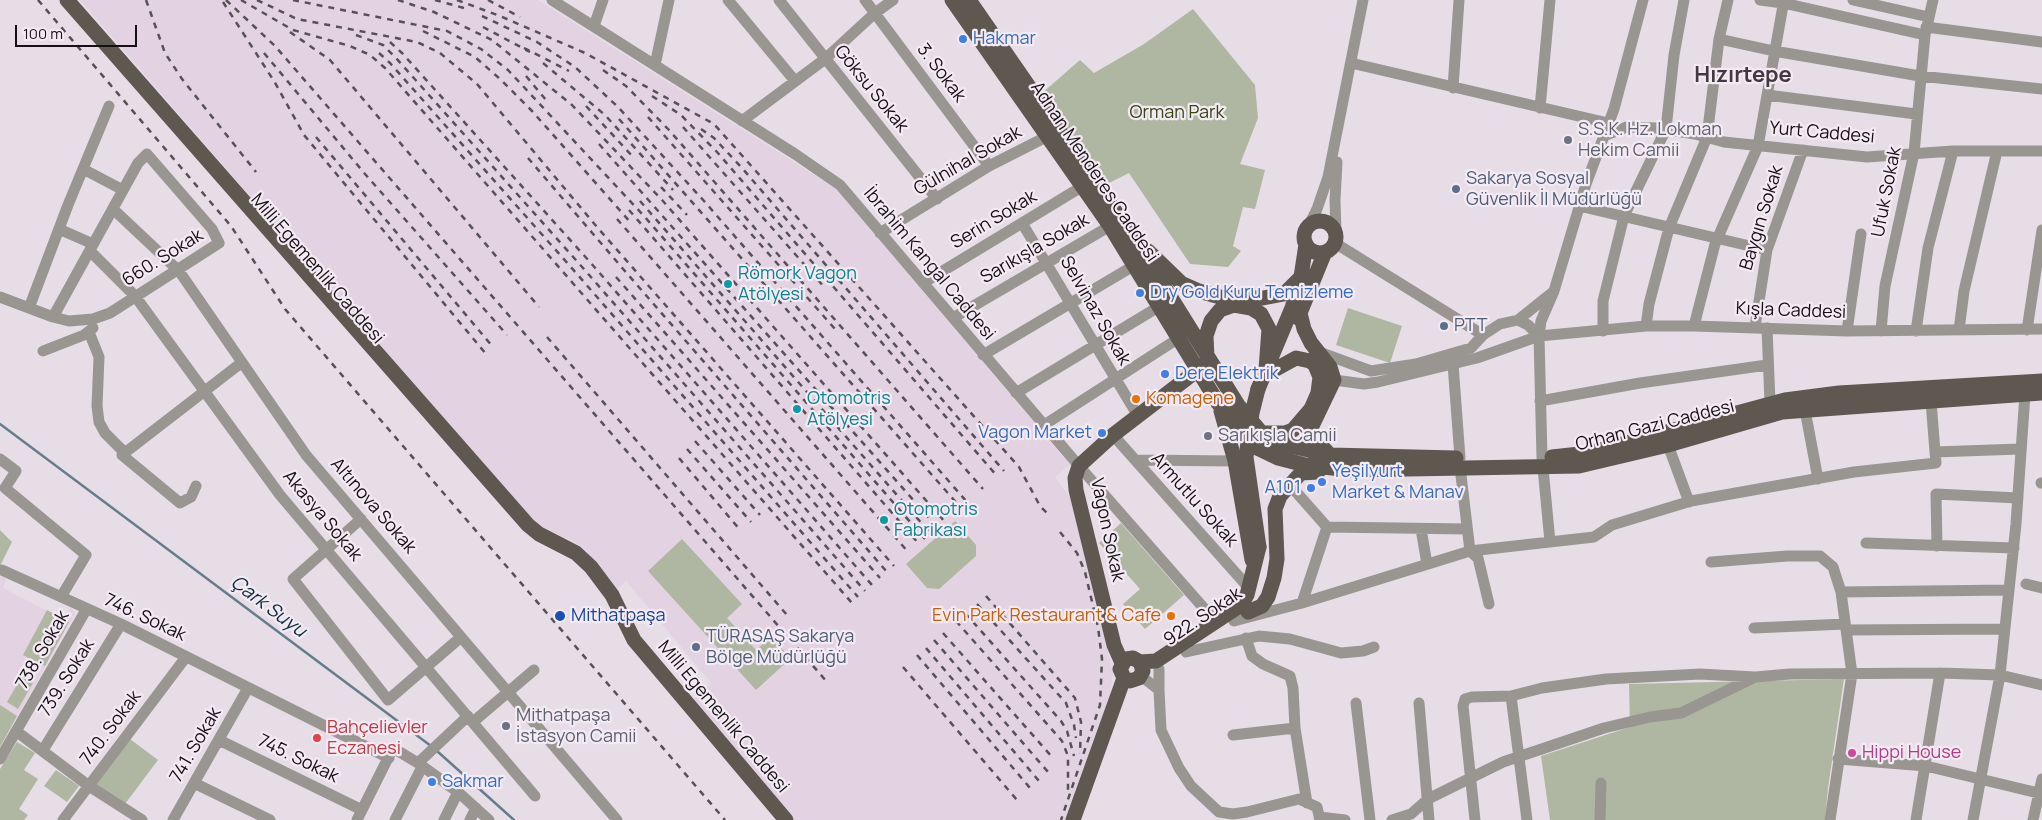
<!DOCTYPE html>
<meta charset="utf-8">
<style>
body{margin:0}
#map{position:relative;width:2042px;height:820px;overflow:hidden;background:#e7dde7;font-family:Manrope,sans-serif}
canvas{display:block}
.scale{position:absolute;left:15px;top:25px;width:122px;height:22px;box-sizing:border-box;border:2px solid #141014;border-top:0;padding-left:6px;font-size:15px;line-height:18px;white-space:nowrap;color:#141014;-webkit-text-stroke:4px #f4eaf4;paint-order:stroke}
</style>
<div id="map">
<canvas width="2042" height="820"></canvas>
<div class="scale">100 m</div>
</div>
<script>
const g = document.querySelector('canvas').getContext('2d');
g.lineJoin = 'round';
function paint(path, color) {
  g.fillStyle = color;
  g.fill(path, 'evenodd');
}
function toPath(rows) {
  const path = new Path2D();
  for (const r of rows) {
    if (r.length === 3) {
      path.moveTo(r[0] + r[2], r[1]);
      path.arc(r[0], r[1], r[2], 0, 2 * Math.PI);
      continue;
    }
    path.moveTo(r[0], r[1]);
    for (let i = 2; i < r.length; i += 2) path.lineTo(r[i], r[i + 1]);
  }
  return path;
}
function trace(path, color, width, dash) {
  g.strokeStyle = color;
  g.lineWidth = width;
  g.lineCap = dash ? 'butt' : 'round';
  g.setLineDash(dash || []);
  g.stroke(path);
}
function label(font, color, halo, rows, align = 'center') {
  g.font = font + ' Manrope,sans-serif';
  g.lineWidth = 4.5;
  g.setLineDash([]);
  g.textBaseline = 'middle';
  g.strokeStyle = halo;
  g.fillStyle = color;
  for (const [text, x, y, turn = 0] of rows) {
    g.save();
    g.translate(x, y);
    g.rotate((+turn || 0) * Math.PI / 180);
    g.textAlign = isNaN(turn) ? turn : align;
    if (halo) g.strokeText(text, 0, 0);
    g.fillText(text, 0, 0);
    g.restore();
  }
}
paint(toPath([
 [80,0,538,0,835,188,1070,465,1055,477,1070,497,1113,673,1110,697,1067,820,793,820,692,701,711,683,626,581,617,589,584,548,569,539,553,536,523,511],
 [4,576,6,581,3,588,63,619,70,608,76,612,0,747,0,577]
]), '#e3d2e2');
paint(toPath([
 [1193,9,1255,85,1258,118,1240,164,1265,170,1255,209,1243,207,1233,246,1241,251,1228,267,1190,264,1129,173,1105,185,1041,94,1080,60,1094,73,1144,44],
 [1348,308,1402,326,1390,363,1336,345],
 [955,521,976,545,976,556,939,589,927,588,906,564],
 [1121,523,1184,595,1145,629,1123,604,1140,589,1099,543],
 [0,530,12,542,0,566],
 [682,539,742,604,727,618,756,650,771,637,791,658,756,690,648,571],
 [47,610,69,622,45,666,23,655],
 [22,676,33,683,18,709,7,702],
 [1844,679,1828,788,1825,820,1550,820,1541,756,1630,727,1629,684],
 [0,705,17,716,0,747],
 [130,739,158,760,122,808,94,786],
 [17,742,35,753,24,770,38,779,19,809,28,815,24,820,0,820,0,769],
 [56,770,79,786,67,802,44,786]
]), '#afb7a3');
trace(toPath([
 [0,424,431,746],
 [437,751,514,820]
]), '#667c8a', 2.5);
trace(toPath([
 [552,0,795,154,840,185,1079,466,1216,622],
 [728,0,795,81],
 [779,0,937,199],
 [865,0,989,166],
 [1760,0,1783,3,1925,35],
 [1853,0,1929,17],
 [594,26,603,0],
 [1926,27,2042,42],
 [1719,39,1774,51,1920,76,2042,89],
 [1351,63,1608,123],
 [655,65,669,0],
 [1453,88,1459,0],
 [1767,95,1916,114],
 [1540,108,1550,0],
 [742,121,825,59,875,13,893,0],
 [1603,136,1627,127,1656,128,1695,134,1724,142,1867,157,1953,151,2042,151],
 [83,169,123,190],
 [1579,206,1767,250],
 [113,209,179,271,306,455,617,820],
 [1022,223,1138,416],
 [59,229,93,244],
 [1307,229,1317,209,1328,177,1363,0],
 [880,233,989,166,1048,136],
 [1336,233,1335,200,1337,162],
 [1335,243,1483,335],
 [90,251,135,296,280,495,535,796],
 [923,283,1083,186],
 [0,297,53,317,69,321,93,319,110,313,219,243,212,229,147,154,138,163,53,317],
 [29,308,68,205,109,106],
 [953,318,1110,226],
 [1518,320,1528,325,1539,336],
 [1646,326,1649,304,1669,228,1707,137,1719,39,1728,0],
 [1694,326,1715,244,1758,146,1784,0],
 [1755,327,1767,250,1803,150],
 [1767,328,1770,403],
 [1959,330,1964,291,1997,151],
 [2027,330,2042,230],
 [1603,331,1603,301,1624,216,1666,129,1674,55,1684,0],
 [1847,331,1861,234],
 [1881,331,1885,286,1914,153,1925,35,1933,0],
 [1916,331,1928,248,1953,151],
 [89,332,99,357,97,406,99,422,105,433,125,453],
 [43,351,84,335,93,328],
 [1319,352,1371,371,1416,364,1471,348,1483,335,1500,324,1518,320,1553,292],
 [983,355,1135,265],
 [1453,364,1460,458],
 [1334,380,1364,384,1378,382,1477,358,1539,336,1646,326,1694,326,1847,331,2042,329],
 [1016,393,1160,306],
 [1540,401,1640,383,1767,365],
 [1931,401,1935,452],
 [1805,410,1818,479],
 [1044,425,1179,338],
 [1113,435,1249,588],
 [1668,445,1689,502],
 [1542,458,1539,336,1541,321,1554,291,1586,184,1614,109,1643,0],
 [0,459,16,471,5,488,86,555,61,597],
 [1136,460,1235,461],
 [1460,467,1470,551,1478,558,1489,604],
 [1543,468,1550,542],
 [2041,483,2042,483],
 [1289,484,1327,527,1302,603],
 [196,486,191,497,180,503,122,455,241,363],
 [361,519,293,579,388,700,461,637],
 [1327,527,1467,529],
 [1421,529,1427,564],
 [1866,543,2014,548],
 [1937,546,1936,494,2018,498],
 [1711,562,1787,556,1820,556,1833,567,1841,592,1852,674,1830,820],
 [2,570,121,624,389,758],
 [2026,584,2042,588],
 [1841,592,2009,590],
 [1234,621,1302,603,1470,551,1594,537,1612,525,1691,501,1854,472,1936,463,1935,452,2020,449],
 [1754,628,1845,624],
 [1846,630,2005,629],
 [1246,638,1252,656,1263,664,1290,676,1293,688,1295,728,1307,803],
 [1186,652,1259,636,1290,639,1341,653,1363,651,1374,647],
 [1159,669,1159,690],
 [1141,676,1159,690,1161,730,1179,768,1191,786,1219,812,1233,814,1247,812,1299,799,1317,807,1320,820],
 [1511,696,1527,820],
 [1356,703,1370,820],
 [1419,703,1429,820],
 [473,722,534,670],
 [16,731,89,786,142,820],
 [1233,735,1295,728],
 [219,740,362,810],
 [43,750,121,624],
 [0,759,86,610],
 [1838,759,1926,766,2042,794],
 [418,763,468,716],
 [194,783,270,820],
 [1319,817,1345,820],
 [63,820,186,657],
 [173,820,248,688],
 [357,820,393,748,418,763,458,792,489,820],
 [395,820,422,767],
 [444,820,458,792],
 [470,820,476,808],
 [1392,820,1411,814,1428,799,1503,762,1604,728,1650,717,1681,713,1755,677],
 [1475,820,1463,706,1465,699,1472,697,1511,696,1542,688,1606,679,1700,674,1755,677,1790,674,1940,673,2000,675,2042,685],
 [1600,820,1601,783],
 [1916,820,1940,673],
 [1973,820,2000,675,2016,524,2025,394],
 [2033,820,2042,779]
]), '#999691', 11);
trace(toPath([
 [67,0,528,525,539,534,576,553,591,567,612,595,634,640,786,820],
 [952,0,1110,226,1218,403,1255,447,1278,458,1305,465,1351,470,1579,466,1668,445,1782,412,2042,393],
 [969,0,1133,237,1238,405,1261,432,1278,443,1330,455,1456,458],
 [1320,237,16],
 [1148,251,1181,283,1199,291,1220,297,1263,298,1284,294,1301,277],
 [1300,313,1304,329,1311,343,1330,367,1334,380,1311,428,1313,437,1330,455],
 [1298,318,1325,252],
 [1207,358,1206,336,1211,321,1220,310,1234,305,1251,308,1261,314,1269,329,1266,369],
 [1258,389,1292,308,1301,277,1306,244],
 [1221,411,1235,461,1252,560],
 [1263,433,1285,433,1293,430,1311,409,1318,393,1320,377,1315,365,1310,361,1296,358,1276,369],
 [1552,457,1589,453,1785,400,1839,393,2042,381],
 [1248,612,1262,606,1268,597,1274,578,1277,559,1275,509,1280,496,1301,473,1318,472],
 [1140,662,1143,671,1139,678,1130,681,1124,678,1120,669,1126,659,1133,658,1140,662,1156,661,1241,605,1247,595,1259,547],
 [1122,663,1114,645,1076,490,1075,478,1079,466,1113,435,1199,369],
 [1073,820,1124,678]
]), '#5e5850', 15);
trace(toPath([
 [38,0,231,226,285,309,725,820],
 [146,0,165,53,182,79,256,172],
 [226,0,275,46,827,682],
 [241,0,293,30,350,46,370,55,385,68,852,603],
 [257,0,297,19,417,42,440,53,477,84,597,227,894,566],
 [293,0,447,31,481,49,508,70,644,216,925,539],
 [398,0,434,12,492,40,572,105,662,200,945,522],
 [435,0,464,8],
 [457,0,500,16,585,53,714,124,1019,467,1040,506,1047,513],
 [488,0,520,17],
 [223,2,274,81,304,135,486,354],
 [482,16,537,42,575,67,618,107,704,201,967,502],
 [483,27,530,52],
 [423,31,475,57,500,79,532,111,632,224],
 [290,32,330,60,539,307],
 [356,35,383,45,396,58,583,268,865,591],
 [390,42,402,53,590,262,872,585],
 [524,48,569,71],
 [264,53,365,174,507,335],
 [379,53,390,63,577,274,858,597],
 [543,63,605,115,673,190],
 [603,70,626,86,669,130,983,489],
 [526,76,546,100],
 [652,96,681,115,717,152,997,476],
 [586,106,634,158],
 [648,117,835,329],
 [619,119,961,508],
 [683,127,825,288],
 [701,129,714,138,742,168,1004,471],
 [316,137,493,347],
 [599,144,938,528],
 [528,158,624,270,887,572],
 [661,187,687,215],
 [640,201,931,534],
 [629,210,919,544],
 [617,219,909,553],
 [616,277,880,578],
 [547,337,787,615],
 [695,441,760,515],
 [687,449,751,522],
 [679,458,741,531],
 [1060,532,1077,553,1085,572,1098,627,1102,659,1100,705,1061,820],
 [986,596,1075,698,1081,722,1080,754],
 [977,604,1066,703,1074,725,1076,738],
 [965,613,1061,721,1067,731,1074,756],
 [956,621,1062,741,1068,756,1068,791],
 [943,633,1052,757],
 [934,640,1048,772],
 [926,648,1039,781],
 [917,655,1030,788],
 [903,667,1017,800]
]), '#565156', 2.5, [6, 6]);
trace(toPath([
 [1258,389,1252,413,1246,457,1259,547]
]), '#5e5850', 15);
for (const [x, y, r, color] of [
 [963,39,5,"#3f7fe0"],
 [1568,140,5,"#6b7280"],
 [1456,189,5,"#5c6f8a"],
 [728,284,5,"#0f9aa8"],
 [1140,293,5,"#3f7fe0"],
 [1444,326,5,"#5c6f8a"],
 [1165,374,5,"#3f7fe0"],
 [1136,399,5,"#e8710a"],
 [797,409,5,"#0f9aa8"],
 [1102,433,5,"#3f7fe0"],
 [1208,436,5,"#6b7280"],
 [1322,482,5,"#3f7fe0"],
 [1311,488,5,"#3f7fe0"],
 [884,520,5,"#0f9aa8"],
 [560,616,6,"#1a4fb4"],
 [1171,616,5,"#e8710a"],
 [696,647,5,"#5c6f8a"],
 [506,726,5,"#6b7280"],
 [317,738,5,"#e0444e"],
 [1852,753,5,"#d1479c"],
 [432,782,5,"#3f7fe0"]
]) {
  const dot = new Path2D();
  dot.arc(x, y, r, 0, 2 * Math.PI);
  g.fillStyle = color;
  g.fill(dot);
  trace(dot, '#f4eaf4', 2);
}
label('18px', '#366cbe', '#f4eaf4', [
 ["Hakmar",973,39],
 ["Dry Gold Kuru Temizleme",1150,293],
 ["Dere Elektrik",1175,374],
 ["Vagon Market",1092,433,"right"],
 ["Yeşilyurt",1332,472],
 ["Market & Manav",1332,493],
 ["A101",1301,488,"right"],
 ["Sakmar",442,782]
], 'left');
label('18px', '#141014', '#f4eaf4', [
 ["3. Sokak",941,73,53],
 ["Göksu Sokak",871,89,51],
 ["Yurt Caddesi",1822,133,5],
 ["Gülnihal Sokak",968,161,-30],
 ["Adnan Menderes Caddesi",1094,172,56],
 ["Ufuk Sokak",1887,192,-79],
 ["Baygın Sokak",1762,218,-73],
 ["Serin Sokak",994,220,-31],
 ["Sarıkışla Sokak",1035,249,-30],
 ["660. Sokak",163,258,-32],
 ["İbrahim Kangal Caddesi",929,264,50],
 ["Milli Egemenlik Caddesi",317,269,49],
 ["Selvinaz Sokak",1095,311,60],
 ["Kışla Caddesi",1791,311,2],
 ["Orhan Gazi Caddesi",1655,426,-14],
 ["Armutlu Sokak",1194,500,48],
 ["Altınova Sokak",373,506,49],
 ["Akasya Sokak",322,516,50],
 ["Vagon Sokak",1107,530,78],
 ["922. Sokak",1203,617,-34],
 ["746. Sokak",145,618,25],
 ["738. Sokak",43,650,-60],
 ["739. Sokak",67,678,-58],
 ["Milli Egemenlik Caddesi",723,717,50],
 ["740. Sokak",111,728,-53],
 ["741. Sokak",196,745,-60],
 ["745. Sokak",298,759,26]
]);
label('18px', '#354513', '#f4eaf4', [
 ["Orman Park",1177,113]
]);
label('18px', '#5b616d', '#f4eaf4', [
 ["S.S.K. Hz. Lokman",1578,130],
 ["Hekim Camii",1578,151],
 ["Sarıkışla Camii",1218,436],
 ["Mithatpaşa",516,716],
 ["İstasyon Camii",516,737]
], 'left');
label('18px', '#4e5e75', '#f4eaf4', [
 ["Sakarya Sosyal",1466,179],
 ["Güvenlik İl Müdürlüğü",1466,200],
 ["PTT",1454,326],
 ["TÜRASAŞ Sakarya",706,637],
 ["Bölge Müdürlüğü",706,658]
], 'left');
label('18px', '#0d838f', '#f4eaf4', [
 ["Römork Vagon",738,274],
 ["Atölyesi",738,295],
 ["Otomotris",807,399],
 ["Atölyesi",807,420],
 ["Otomotris",894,510],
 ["Fabrikası",894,531]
], 'left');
label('18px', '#c56008', '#f4eaf4', [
 ["Komagene",1146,399],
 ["Evin Park Restaurant & Cafe",1161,616,"right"]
], 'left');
label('18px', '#164399', '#f4eaf4', [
 ["Mithatpaşa",571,616]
], 'left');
label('18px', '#be3a42', '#f4eaf4', [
 ["Bahçelievler",327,728],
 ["Eczanesi",327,749]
], 'left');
label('18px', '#b23c85', '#f4eaf4', [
 ["Hippi House",1862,753]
], 'left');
label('italic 19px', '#0e2e3c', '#f4eaf4', [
 ["Çark Suyu",268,607,37]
]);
label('bold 22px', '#413941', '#f4eaf4', [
 ["Hızırtepe",1743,76]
]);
</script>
